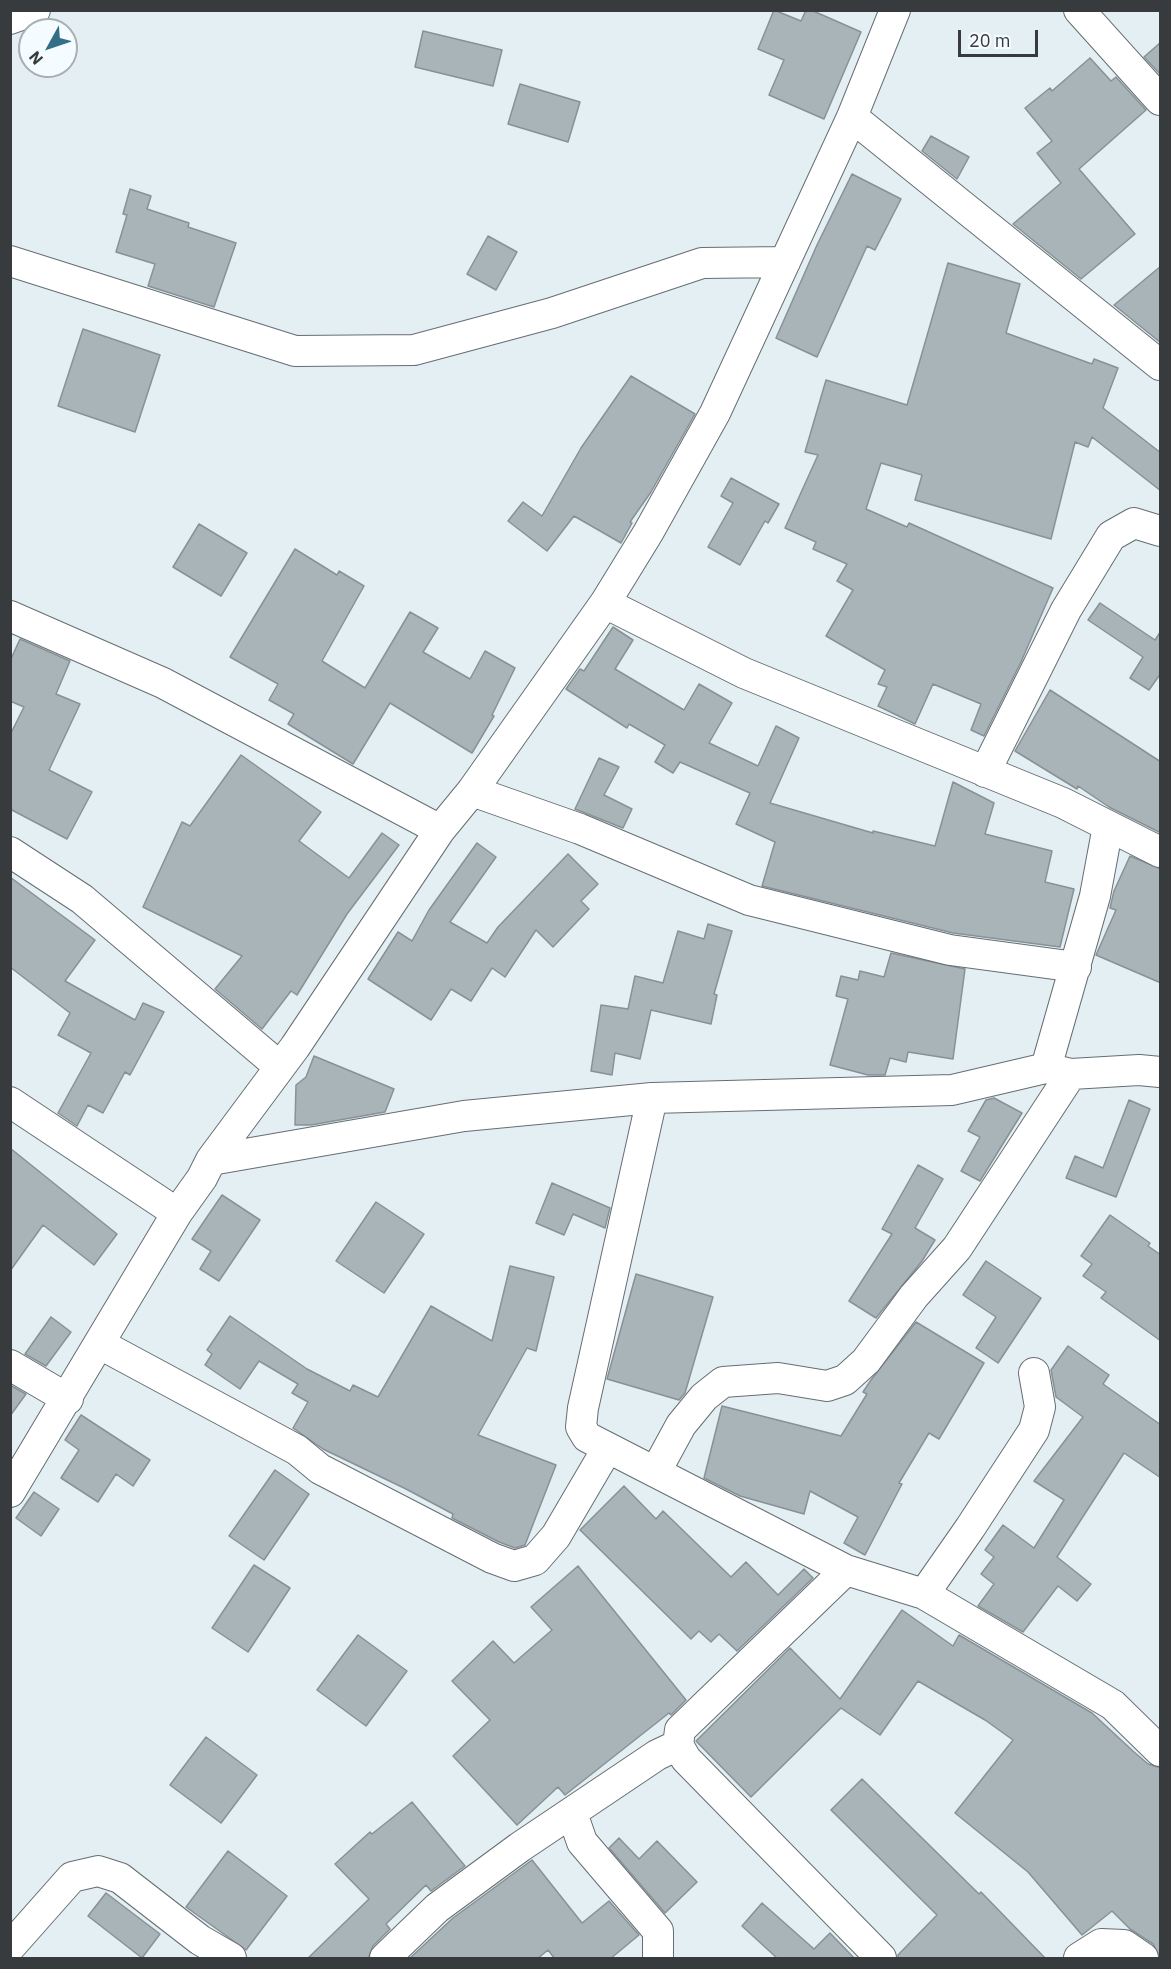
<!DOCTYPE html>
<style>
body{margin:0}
#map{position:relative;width:1171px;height:1969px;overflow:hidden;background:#e4eff4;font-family:"IBM Plex Sans",sans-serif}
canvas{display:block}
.frame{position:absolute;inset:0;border:12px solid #373b3d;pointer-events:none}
.north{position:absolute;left:18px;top:18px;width:60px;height:60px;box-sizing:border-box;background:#f5fcff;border:2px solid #a9afb1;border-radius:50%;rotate:230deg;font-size:16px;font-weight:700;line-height:24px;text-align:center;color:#373b3d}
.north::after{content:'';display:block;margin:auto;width:21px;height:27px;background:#336f87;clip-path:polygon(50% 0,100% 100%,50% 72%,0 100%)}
.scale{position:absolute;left:958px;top:30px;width:80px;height:27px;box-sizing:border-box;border:3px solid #373b3d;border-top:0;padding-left:8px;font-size:18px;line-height:21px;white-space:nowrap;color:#373b3d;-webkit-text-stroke:4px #f5fcff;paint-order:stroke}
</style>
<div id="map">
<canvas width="1171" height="1969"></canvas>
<div class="frame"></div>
<div class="north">N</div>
<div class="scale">20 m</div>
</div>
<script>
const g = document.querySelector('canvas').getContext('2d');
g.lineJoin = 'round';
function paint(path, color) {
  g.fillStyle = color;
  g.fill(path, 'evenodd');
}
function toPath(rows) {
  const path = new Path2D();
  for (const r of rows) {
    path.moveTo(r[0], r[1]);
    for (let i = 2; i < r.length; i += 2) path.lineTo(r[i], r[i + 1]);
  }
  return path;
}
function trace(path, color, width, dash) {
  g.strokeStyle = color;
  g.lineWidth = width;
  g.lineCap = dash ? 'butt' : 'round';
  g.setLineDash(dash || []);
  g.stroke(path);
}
const building = toPath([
 [774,10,801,21,806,10,811,10,861,32,824,119,769,95,784,60,758,49,774,10],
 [423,31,502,50,493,86,415,67,423,31],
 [1161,42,1161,74,1160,74,1144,57,1161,42],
 [1090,58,1111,81,1116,77,1146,110,1079,169,1135,234,1081,279,1013,224,1061,183,1037,153,1052,141,1025,108,1050,88,1052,91,1090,58],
 [520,84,580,102,568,142,508,124,520,84],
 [931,136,969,157,957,179,922,151,931,136],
 [852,174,901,199,875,250,867,246,817,357,776,338,817,245,852,174],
 [130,189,151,196,147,209,189,223,188,227,236,243,214,307,148,286,155,264,116,252,127,215,123,214,130,189],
 [488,236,517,252,496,290,467,274,488,236],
 [948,263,1020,284,1006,333,1092,364,1094,359,1118,368,1103,408,1161,453,1161,491,1092,437,1088,447,1075,442,1051,539,915,500,922,475,881,463,866,509,907,527,909,523,1053,588,1021,662,984,736,971,730,981,704,933,684,915,724,878,706,887,687,878,684,885,670,826,636,853,590,837,581,847,564,813,549,816,542,785,528,818,455,805,452,826,380,907,405,948,263],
 [1161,266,1161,343,1114,305,1161,266],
 [83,329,160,355,135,432,58,406,83,329],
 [631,376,695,414,651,492,630,522,632,523,621,543,574,516,547,551,508,521,523,502,542,516,581,448,631,376],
 [731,478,779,504,768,523,765,521,740,565,708,547,733,503,721,496,731,478],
 [199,524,247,553,221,596,173,567,199,524],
 [295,549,337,575,339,571,364,586,322,661,365,688,410,612,438,628,423,652,470,679,485,651,515,668,492,715,494,716,472,753,390,703,353,764,288,724,294,714,269,700,278,684,230,657,295,549],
 [1100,603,1155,640,1161,631,1161,673,1149,690,1130,678,1143,657,1088,620,1100,603],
 [613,627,633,640,615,669,684,710,699,684,732,703,709,743,758,766,776,726,799,738,770,803,873,833,873,831,935,846,953,782,994,803,985,834,1052,851,1045,882,1074,889,1060,947,953,933,762,886,775,842,736,824,750,793,680,762,673,773,655,762,665,745,629,724,627,728,566,689,580,669,584,671,613,627],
 [20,639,70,661,56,694,80,704,49,770,92,792,67,839,10,809,10,735,24,707,10,701,10,661,20,639],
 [1050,690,1161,762,1161,833,1109,807,1078,786,1077,789,1015,751,1050,690],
 [241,755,321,812,299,841,349,878,382,833,399,845,347,914,297,995,291,991,262,1029,215,989,242,956,143,907,182,822,190,826,241,755],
 [599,758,619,767,604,795,632,809,623,828,575,809,599,758],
 [477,843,496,857,450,922,487,943,498,927,568,854,598,884,581,901,589,909,553,947,536,930,505,977,492,968,471,1001,451,989,431,1020,368,979,398,932,412,941,429,910,477,843],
 [1130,856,1161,869,1161,983,1096,955,1116,910,1110,908,1114,891,1130,856],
 [10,877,95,940,65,981,135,1020,143,1003,164,1012,130,1075,125,1072,103,1113,88,1105,77,1126,58,1113,91,1053,58,1035,70,1013,10,967,10,877],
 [708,924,732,931,714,994,717,995,711,1024,651,1010,640,1059,615,1053,612,1075,591,1071,601,1005,628,1009,635,976,663,983,678,931,704,939,708,924],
 [891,953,965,969,953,1059,908,1052,906,1062,890,1058,885,1075,868,1075,830,1065,848,999,836,996,841,976,858,980,860,971,884,977,891,953],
 [314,1056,394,1089,385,1112,311,1125,295,1125,296,1085,306,1077,314,1056],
 [994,1098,1022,1113,980,1181,961,1171,980,1137,968,1131,986,1100,994,1098],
 [1129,1100,1150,1109,1116,1197,1066,1178,1075,1156,1103,1168,1129,1100],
 [10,1148,117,1234,94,1265,43,1225,10,1271,10,1148],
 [918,1165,943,1179,915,1228,935,1240,922,1261,876,1318,849,1301,892,1234,882,1229,918,1165],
 [552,1183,610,1208,605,1228,573,1214,564,1235,536,1223,552,1183],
 [222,1195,260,1220,219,1281,200,1269,211,1251,192,1239,222,1195],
 [376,1202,424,1234,384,1293,336,1261,376,1202],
 [1110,1215,1150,1243,1148,1246,1161,1255,1161,1341,1101,1298,1106,1292,1083,1276,1092,1264,1081,1256,1110,1215],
 [986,1261,1041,1298,998,1363,976,1348,996,1317,963,1295,986,1261],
 [510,1266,554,1277,536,1351,527,1348,478,1435,556,1465,525,1545,515,1548,499,1542,452,1518,453,1514,406,1489,323,1449,293,1428,308,1402,292,1393,298,1384,259,1361,240,1389,205,1365,212,1354,207,1350,230,1316,307,1369,350,1391,353,1385,378,1397,431,1306,492,1341,510,1266],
 [636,1274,713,1297,685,1393,679,1400,607,1379,636,1274],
 [51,1317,71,1332,46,1366,25,1354,51,1317],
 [916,1322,984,1363,939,1439,929,1433,899,1483,902,1484,865,1555,844,1543,858,1517,810,1491,804,1514,740,1496,704,1478,722,1406,841,1436,867,1394,863,1392,871,1380,916,1322],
 [1068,1346,1109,1375,1103,1384,1161,1425,1161,1478,1124,1453,1057,1557,1091,1584,1077,1601,1058,1586,1023,1632,978,1606,994,1584,981,1574,994,1557,985,1550,1003,1525,1034,1548,1064,1500,1034,1481,1083,1417,1056,1397,1051,1370,1068,1346],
 [10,1385,26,1394,10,1416,10,1385],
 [81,1415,150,1460,133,1486,116,1474,98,1502,61,1478,79,1450,65,1440,81,1415],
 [275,1470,309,1494,264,1560,229,1536,275,1470],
 [624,1486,656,1519,663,1511,731,1577,746,1562,778,1595,804,1569,813,1578,737,1651,719,1634,711,1642,699,1631,691,1639,580,1530,624,1486],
 [34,1492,59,1509,41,1536,16,1518,34,1492],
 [254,1565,290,1588,248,1652,212,1628,254,1565],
 [578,1566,686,1700,671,1715,669,1713,565,1795,558,1787,517,1825,453,1756,490,1720,452,1681,493,1641,514,1663,552,1630,531,1607,578,1566],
 [902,1610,953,1646,959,1635,1092,1713,1134,1752,1148,1764,1161,1768,1161,1959,1153,1944,1130,1929,1112,1911,1082,1935,1028,1872,955,1813,1013,1740,985,1720,918,1681,880,1735,841,1708,751,1797,696,1741,790,1648,840,1699,902,1610],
 [358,1635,407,1671,366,1726,317,1690,358,1635],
 [206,1737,257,1775,221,1823,170,1785,206,1737],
 [862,1779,979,1894,981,1892,1046,1959,898,1959,898,1955,937,1915,831,1810,862,1779],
 [412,1802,465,1866,431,1891,426,1885,386,1924,390,1929,373,1946,368,1959,307,1959,369,1899,335,1864,370,1832,372,1834,412,1802],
 [619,1838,639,1859,657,1841,697,1882,665,1913,609,1848,619,1838],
 [228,1851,287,1896,246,1950,186,1907,228,1851],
 [532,1860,582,1923,609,1901,639,1935,610,1959,555,1959,548,1950,537,1959,409,1959,453,1918,532,1860],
 [106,1893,160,1934,142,1958,88,1916,106,1893],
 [762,1903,814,1949,830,1933,855,1959,778,1959,742,1926,762,1903]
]);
paint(building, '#a9b4b8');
trace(building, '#879196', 1.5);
const street = toPath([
 [1079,10,1160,100],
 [10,19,35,10],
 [852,117,1160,365],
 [10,261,295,351,414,350,552,313,702,263,785,262],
 [605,603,744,673,1063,803,1160,852],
 [10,616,163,683,440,830],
 [985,772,1066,610,1111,536,1134,523,1160,531],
 [472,791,580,829,749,900,950,950,1076,967],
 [10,852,82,899,280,1067],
 [1046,1068,1095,896,1108,826],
 [652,1098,583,1408,581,1427,587,1437,846,1570,924,1594,1113,1705,1160,1751],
 [10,1102,177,1213],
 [211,1160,464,1116,652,1098,952,1090,1046,1068,1071,1074,1139,1070,1160,1072],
 [100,1344,297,1450,320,1469,492,1558,514,1566,535,1560,556,1536,607,1449],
 [10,1365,68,1399],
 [656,1471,681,1425,704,1397,723,1382,778,1378,827,1386,845,1380,866,1361,914,1296,957,1248,1071,1074],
 [10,1492,177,1213,202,1178,211,1160,295,1047,440,830,472,791,605,603,648,533,715,413,852,117,895,10],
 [846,1570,680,1730,678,1745,686,1759,881,1958],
 [924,1594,970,1528,1034,1430,1040,1407,1034,1373],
 [572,1813,582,1842,658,1931,658,1958],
 [10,1947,72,1877,98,1871,120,1878,200,1940,231,1958],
 [385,1958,437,1908,520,1847,657,1755,678,1745],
 [1079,1958,1101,1944,1124,1945,1143,1958]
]);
trace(street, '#656e73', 32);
trace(street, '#fff', 30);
</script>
